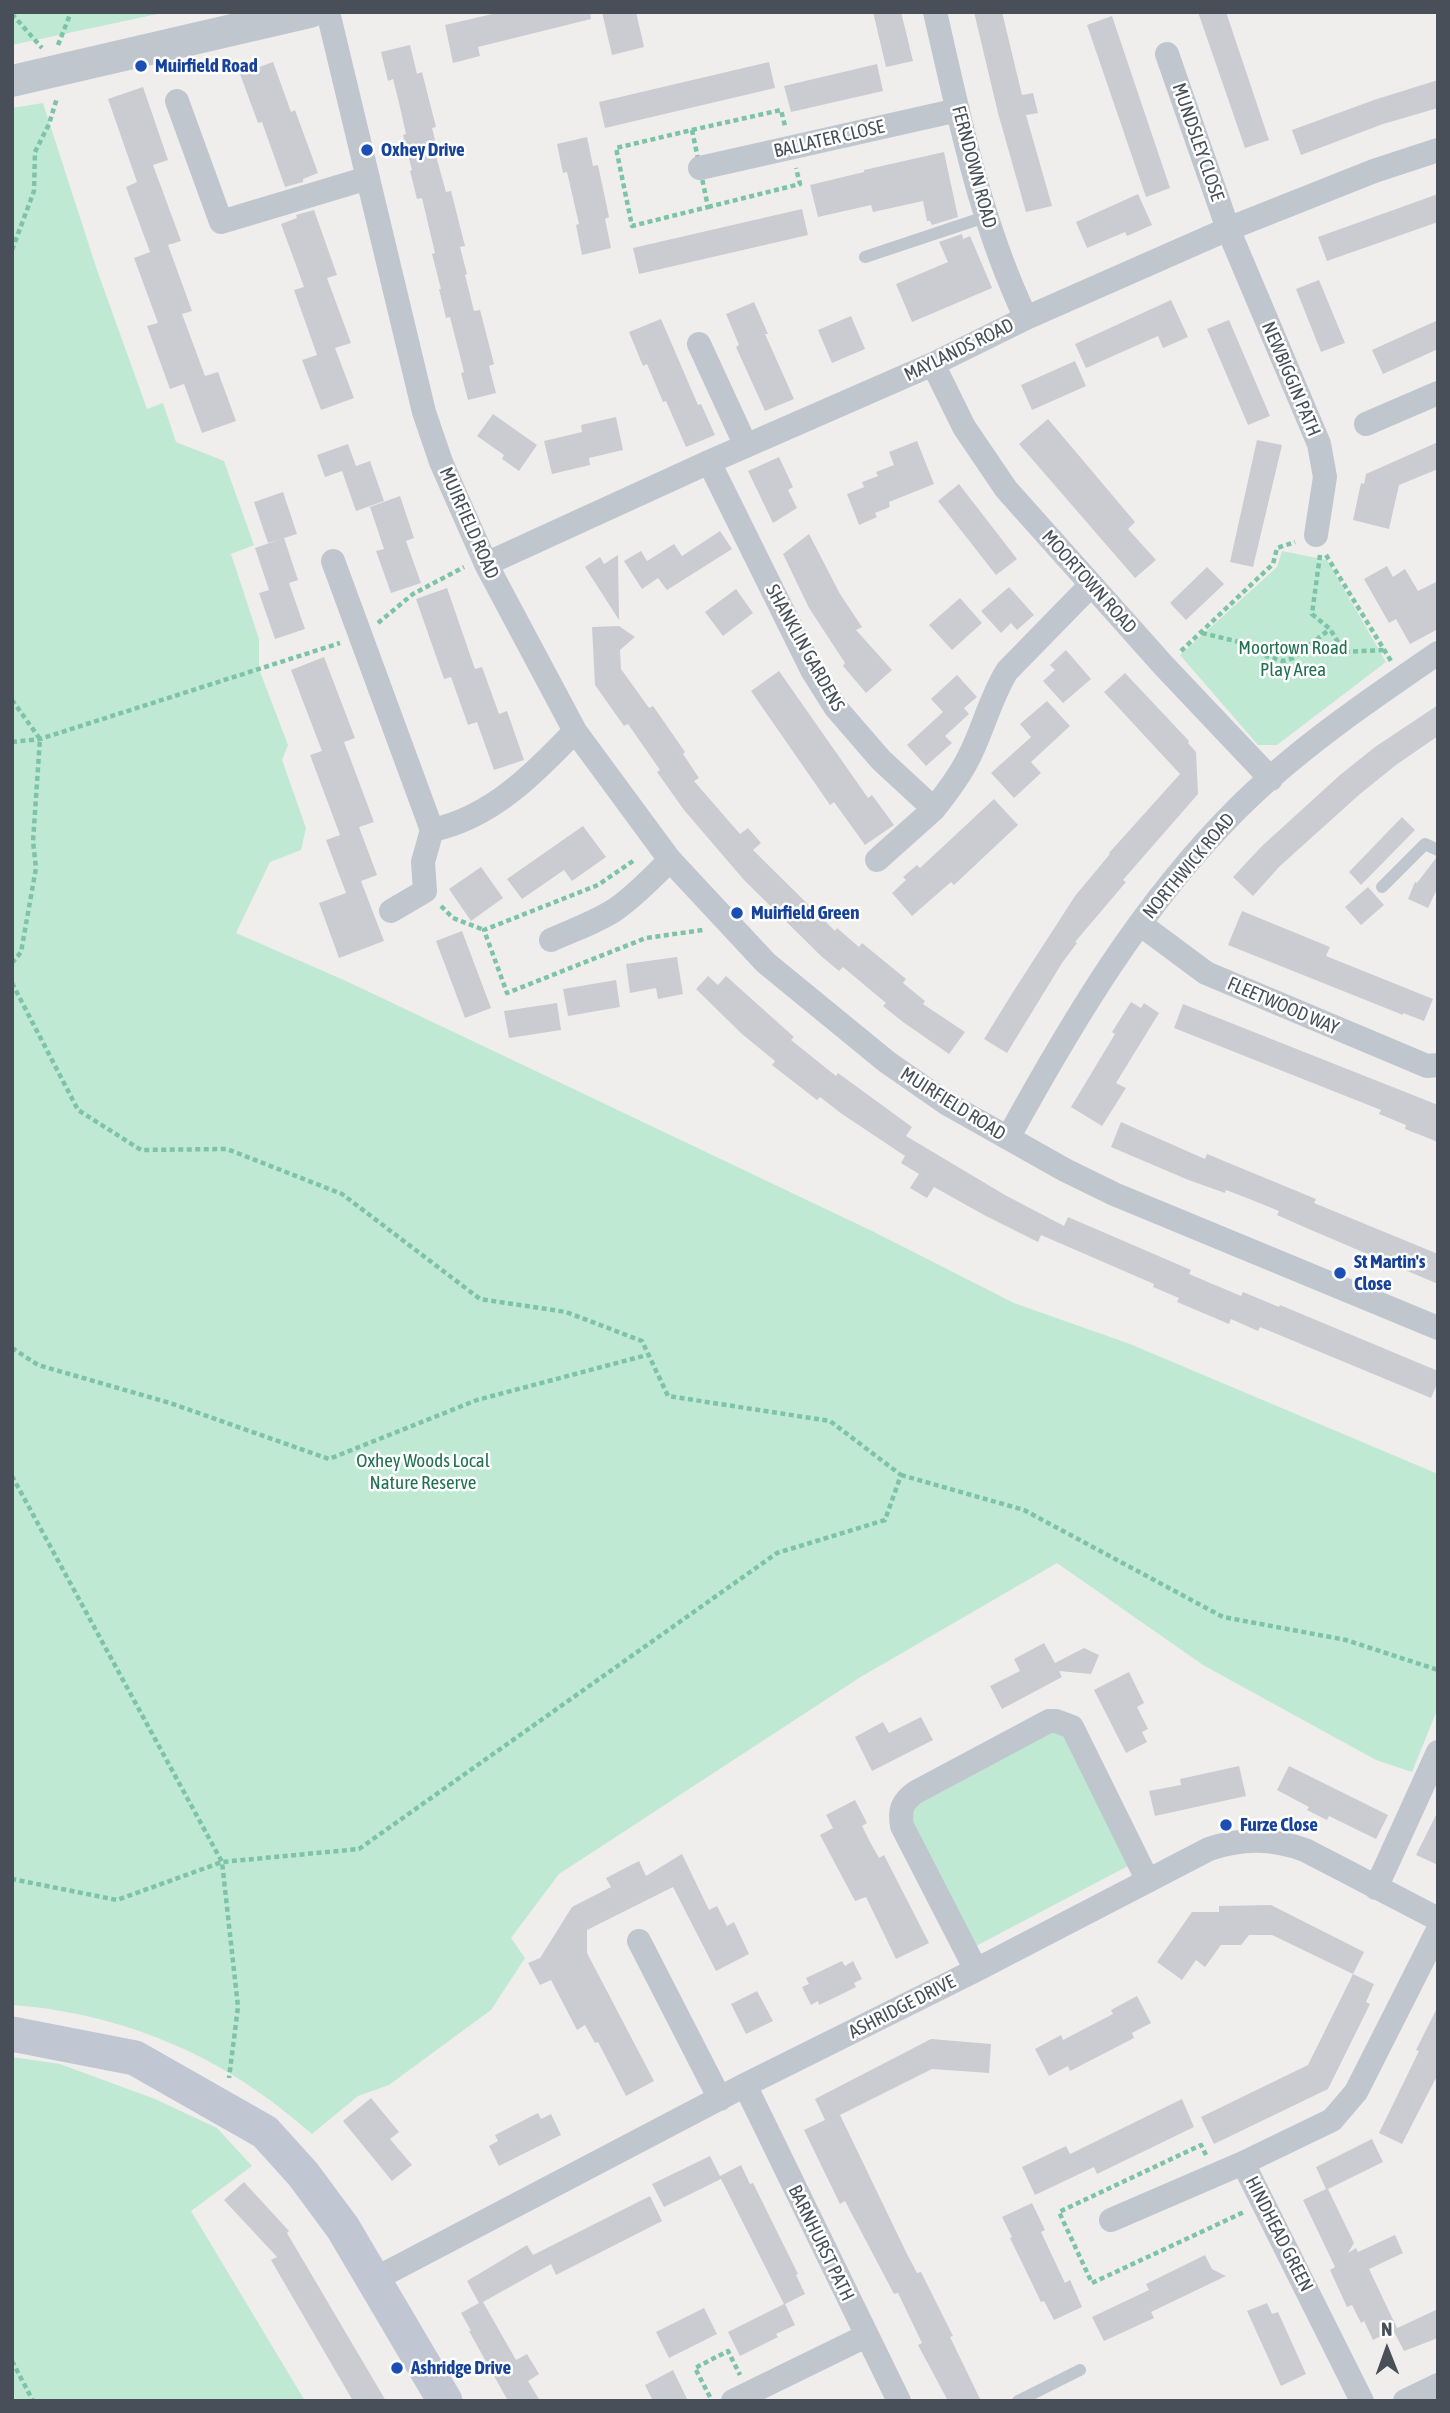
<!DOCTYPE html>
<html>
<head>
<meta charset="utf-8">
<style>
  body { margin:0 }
  #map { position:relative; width:1450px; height:2413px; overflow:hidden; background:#f0eded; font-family:"Asap Condensed",sans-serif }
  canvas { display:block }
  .frame { position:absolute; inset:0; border:14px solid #484f58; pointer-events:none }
  .north { position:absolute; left:1352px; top:2315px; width:70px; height:70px; -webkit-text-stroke:5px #fff; paint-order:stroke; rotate:359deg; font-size:19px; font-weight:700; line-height:28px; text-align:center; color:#484f58 }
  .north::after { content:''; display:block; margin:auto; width:24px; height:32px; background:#484f58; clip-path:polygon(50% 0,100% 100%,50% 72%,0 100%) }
</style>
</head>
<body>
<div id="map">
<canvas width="1450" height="2413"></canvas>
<div class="frame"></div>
<div class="north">N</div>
</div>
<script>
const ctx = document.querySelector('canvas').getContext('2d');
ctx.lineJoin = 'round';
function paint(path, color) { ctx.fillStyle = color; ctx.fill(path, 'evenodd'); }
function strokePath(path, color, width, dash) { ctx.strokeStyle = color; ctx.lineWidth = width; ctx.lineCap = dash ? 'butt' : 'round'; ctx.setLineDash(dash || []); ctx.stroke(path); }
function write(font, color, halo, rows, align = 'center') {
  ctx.font = font + ' "Asap Condensed",sans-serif'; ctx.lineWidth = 5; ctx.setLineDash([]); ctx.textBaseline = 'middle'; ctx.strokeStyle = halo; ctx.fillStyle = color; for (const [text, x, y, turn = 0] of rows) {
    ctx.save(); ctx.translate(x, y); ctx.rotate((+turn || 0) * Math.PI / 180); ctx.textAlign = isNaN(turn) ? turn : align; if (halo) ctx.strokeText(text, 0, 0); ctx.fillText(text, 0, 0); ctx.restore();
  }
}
paint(new Path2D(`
  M12,12h155l-155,33z
  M43,103l54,167 50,139 16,-6 13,39 48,19 30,84 -23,9 28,85v30l29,76 -6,15 24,68 -5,22 -31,12 -34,71 110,48 135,64 391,186 142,72 116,41 308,130v234l-26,64 -36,-12 -173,-95 -146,-102 -198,115 -300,196 -48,64 14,20 -34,52 -102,75 -31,11 -46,38c-18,-15 -36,-30 -55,-43 -71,-50 -158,-80 -245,-86v-1897z
  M1282,551l45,9 59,102 -109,83h-19l-78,-90 97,-88z
  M1049,1733h15l64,133 -152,80 -64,-121 -1,-8 6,-13z
  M12,2057l48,7 95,35 62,29 35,38 -61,45 114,190h-293z`), '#c0e9d4');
paint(new Path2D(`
  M501,12h89l1,7 -113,28 2,9 -27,7 -8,-38z
  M602,12h34l8,35 -32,8z
  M873,12h28l12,49 -27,6z
  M974,12h28l20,83 11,-2 5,20 -12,2 26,91 -26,6 -28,-99z
  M1198,12h28l43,128 -24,8z
  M1112,16l58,172 -24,9 -59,-172z
  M410,45l7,29 5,-2 14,55 -4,1 7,27 -3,1 10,36 5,-1 14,55 -5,1 7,27 -2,1 9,36 6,-1 14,54 -5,2 7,27 -28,7 -7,-27 3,-1 -14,-55 -4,1 -7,-29h2l-9,-35 3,-1 -13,-55 -5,1 -7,-28 2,-1 -9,-35 3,-1 -6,-27 -7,-28 -5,2 -7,-29z
  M273,62l18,50 4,-2 23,63 -15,6v3l-18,5 -23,-65 -4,1 -18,-49z
  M769,62l6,26 -170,40 -6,-26z
  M877,64l6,27 -92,21 -7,-26z
  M1438,80v28l-55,16 -82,31 -9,-25 82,-30z
  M143,87l25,73 -15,5 28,76 -13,4 24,66 -10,3 23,62 13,-4 18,49 -34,12 -18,-49 -14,5 -23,-63 11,-3 -24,-65 16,-6 -24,-65 11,-5 -29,-83z
  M587,137l6,29 5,-1 11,52 -4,2 6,29 -29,7 -6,-30 3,-1 -12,-52 -4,1 -6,-29z
  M944,152l14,65 -26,8 -2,-4h-3l-4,-20 -50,11 -2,-7 -53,12 -8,-32 54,-13v-2z
  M1138,194l14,31 -25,11 -2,-4 -38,16 -11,-26z
  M1438,194v28l-111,39 -9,-24z
  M802,209l6,26 -169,39 -6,-26z
  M314,210l23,65 -10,3 24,65 -16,5 19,50 -33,12 -19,-50 15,-5 -23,-65 10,-3 -23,-63 16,-6 -1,-3z
  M962,234l1,5 7,-3 22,52 -80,34 -16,-38 52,-22 -9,-20z
  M1319,280l26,63 -24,9 -25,-63z
  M1171,300l17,37 -25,11 -5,-12 -72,32 -11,-24z
  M754,302l14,32h-3l29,65 -29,12 -29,-64 3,-2 -13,-31z
  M851,316l14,33 -33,14 -14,-33z
  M661,319l37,86 3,-1 14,31 -29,12 -20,-46 -3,1 -16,-38 -4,2 -14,-34z
  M1229,320l41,96 -22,9 -41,-96z
  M1438,320v29l-55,25 -11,-24z
  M1075,361l11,25 -54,24 -11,-25z
  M493,414l44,31 -18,26 -17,-12 2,-4 -27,-19z
  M616,417l7,33 -34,8 1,7 -38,9 -8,-33 38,-9 -1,-7z
  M1048,419l87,103 -7,7 28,31 -21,18 -116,-134z
  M1257,440l25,5 -29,122 -23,-5z
  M917,441l17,43 -45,18 1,5 -15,6 2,4 -18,8 -12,-31 17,-7 -2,-5 16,-6 -2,-4 18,-7 -5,-13z
  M1438,442v27l-39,16 -10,44 -36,-9 8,-37 3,1 2,-10z
  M348,444l8,22 -31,11 -8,-22z
  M779,457l14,30 -5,3 9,18 -24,15 -25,-52z
  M370,461l14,40 -28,10 -14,-40z
  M959,484l58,75 -21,16 -58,-74z
  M283,492l14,42 -29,9 -14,-41z
  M400,496l14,42 -8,3 15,42 -30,10 -15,-42 8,-2 -14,-42z
  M720,531l12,18 -65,41 -9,-12 -16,11 -18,-28 17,-10 6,10 27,-17 8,12z
  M809,534l31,60 22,33 -6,3 36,40 -26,23 -23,-27 2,-3 -36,-55 -26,-54z
  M284,538l14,42 -9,3 16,46 -30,10 -16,-46 10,-3 -14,-42z
  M618,555l1,65 -34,-53 15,-10 4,7z
  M1387,566l6,11 12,-8 13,22 20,-10v48l-28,15 -14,-25 -7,4 -25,-44z
  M1207,567l17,17 -38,36 -16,-17z
  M1009,587l25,28 -17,15 -6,-7 -10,10 -20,-22z
  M447,588l28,81 7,-2 17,47 8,-3 17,49 -30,10 -17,-48 -9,3 -17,-48 -7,2 -28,-80z
  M736,589l17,24 -30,23 -18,-24z
  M960,598l22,25 -30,27 -23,-25z
  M619,626l16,11 -15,13 1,19 28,39 4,-2 32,46 -2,2 16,24 -5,3 46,53 8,-6 13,15 -8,7 82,81 2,-3 22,19 3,-4 44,36 -3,4 22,18 -2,3 42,28 -16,22 -46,-32 -20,-16 3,-3 -43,-36 -4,4 -18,-15 -77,-76 -60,-70 -27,-38 3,-2 -32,-46 -4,2 -29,-41 -3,-58z
  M1066,650l25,29 -28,24 -20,-22 12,-11 -5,-5z
  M324,657l31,81 -11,4 30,80 -15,5 18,48 -16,6 23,60 -45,17 -20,-55 27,-10 -20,-53 14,-5 -30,-80 12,-4 -31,-81z
  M779,671l89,127 4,-3 22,30 -29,20 -31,-43 -4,3 -79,-114z
  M1125,673l64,68 -1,2 8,9 2,42 -75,86 3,2 -51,60 2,1 -15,20 -55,90 -23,-14 29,-47 62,-96 35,-42 -1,-1 71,-79 -76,-82z
  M957,675l20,22 -13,11 5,6 -24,22 7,7 -26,23 -19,-21 36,-33 -12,-13z
  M1047,701l23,25 -39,36 10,11 -27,25 -23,-25 40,-36 -11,-13z
  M1438,705v31l-42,29 -36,29 -80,72 -27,30 -20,-19 29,-31 78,-71 35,-28z
  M994,799l24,26 -64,60 -3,-3 -39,34 -20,-23 14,-13 -3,-3 14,-12 3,3z
  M1402,817l13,13 -54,55 -12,-13z
  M583,826l23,31 -34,24 -8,-11 -42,29 -15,-20z
  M1436,858l2,1v28l-10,21 -20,-9 7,-17 2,1z
  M481,867l22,31 -32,23 -22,-32z
  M1368,887l16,18 -23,20 -16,-18z
  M1242,911l88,36 -4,9 107,43 -9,22 -21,-8v2l-175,-70z
  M462,931l29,77 -26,10 -29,-77z
  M677,957l6,37 -25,5 -2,-11 -26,5 -4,-29z
  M708,976l10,9 8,-9 68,61 -3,3 45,36 2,-3 74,54 -6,9 99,59 59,31 4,-9 123,53 -2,4 52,22 2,-4 36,15 1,-2 158,66v11l-7,16 -171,-71 -2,4 -27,-12 -2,5 -52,-22 2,-4 -26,-11 1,-3 -113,-49 -3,7 -54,-27 -50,-28 -7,11 -17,-10 9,-14 -18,-11 4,-7 -63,-42 -22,-17 -3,3 -45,-35 3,-4 -33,-27 -46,-45z
  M616,980l4,27 -52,9 -5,-27z
  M1131,1002l10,6 3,-5 15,10 -43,70 10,5 -24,38 -31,-19 44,-73 -3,-2z
  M557,1003l4,27 -52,8 -5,-27z
  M1183,1004l255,101v37l-33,-13 1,-4 -27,-11 2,-4 -207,-82z
  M1121,1122l84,37 2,-5 109,45 -2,4 124,51v30l-127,-54 -34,-15 2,-4 -27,-11 -26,-10 -1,3 -39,-14 -75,-32z
  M1044,1643l11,20 29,-15 15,7 -8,19 -32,-3 3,6 -60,32 -12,-23 30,-15 -6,-12z
  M1129,1672l15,31 -7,4 11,22 -6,3 5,10 -21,11 -32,-63z
  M921,1717l12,23 -61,31 -17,-34 28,-15 6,11z
  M1239,1766l7,30 -91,20 -6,-25 32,-6 -1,-6z
  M1289,1766l99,49 -12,24 -47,-23 -2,4 -20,-10 2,-3 -32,-17z
  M855,1800l12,23 -5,3 8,16 9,16 5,-3 45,88 -33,16 -30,-62 -11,4 -35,-66 13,-7 -7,-13z
  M1438,1811v54l-22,-10z
  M682,1854l27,56 8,-4 10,20 7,-4 15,32 -33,17 -43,-84 -86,43v23l67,128 -28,15 -28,-54 -3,1 -10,-18 -8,5 -26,-50 -11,5 -12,-22 12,-5 32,-51 39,-20 -5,-9 33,-17 7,15z
  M1271,1905l93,47 -11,22 -81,-39h-23l-8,10h-20l-16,22 -9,-7 -14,20 -25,-18 35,-50h27v-6z
  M842,1961l3,5 8,-5 9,18 -8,4 2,4 -18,9 -19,9 -1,-4 -7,4 -9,-18 7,-3 -3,-6z
  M1353,1974l21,10 -8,18 4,2 -42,85 -114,55 -13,-27 107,-52z
  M757,1991l16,30 -27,13 -15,-30z
  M1137,1996l14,27 -19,10 2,5 -64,33 -2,-5 -19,10 -14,-27 26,-14 2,5 50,-26 -2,-4z
  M1438,2006v68l-36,70 -23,-11 40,-82 -3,-1z
  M931,2039l60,5 -2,29 -57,-4 -92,46 67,139 10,19 4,-1 32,64 -3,1 31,64h-33l-30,-56 4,-2 -24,-50 -4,1 -49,-93 -5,3 -36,-74 21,-10 -10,-21z
  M371,2098l28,34 -9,7 22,26 -20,16 -49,-60z
  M1182,2099l12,28 -97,47 -3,-7 -59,28 -13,-28 44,-21 4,8z
  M538,2113l3,6 10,-5 10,21 -62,31 -10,-20 9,-5 -3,-6z
  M1372,2139l11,23 -55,27 26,54 -6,10 8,-5 2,4 37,-17 8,18 -34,16 28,59 -24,12 -9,-19 -3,2 -9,-18 -5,2 -17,-37 5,-3 -32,-67 23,-11 -10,-22z
  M710,2156l10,20 21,-11 9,19 3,-1 45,91 -2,1 9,19 -20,10 10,21 -19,9 2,3 -38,19 -12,-24 56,-28 -63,-125 -57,28 -12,-23z
  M244,2182l45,49 -2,2 99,168h-33l-82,-141 6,-3 -53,-57z
  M650,2196l12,25 -106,54 -5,-11 -68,38 33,58 11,-6 12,20 -11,7 12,20h-32l-39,-70h2l-10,-18 18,-10 -12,-22 60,-36 6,10z
  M1032,2203l13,27 -4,2 24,51 5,-3 12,27 -28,13 -10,-19 -3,1 -31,-64 2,-1 -10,-20z
  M1205,2255l7,14 14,7 -75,36 3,6 -50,23 -12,-24 57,-27 -3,-6z
  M1267,2303l5,11 6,-2 28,62 -25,12 -34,-75z
  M704,2308l13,26 -48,24 -13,-26z
  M1438,2309v29l-34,13 -11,-21z
  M673,2370l15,31h-35l-8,-16z`), '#cbccd1');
strokePath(new Path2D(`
  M12,14l30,34
  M58,45l13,-33
  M692,130l16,77 -76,19 -16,-78z
  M692,130l89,-20 4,16
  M708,207l92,-23 -4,-16
  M12,250l22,-59 1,-39 14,-28 8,-26
  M1320,555l-8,59 18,15 14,23 40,-2
  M1326,555l65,106
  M378,623l35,-29 51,-27
  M1202,633l54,13 10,10 17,5 10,-3 37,-29
  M1181,651l92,-87 4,-16 18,-6
  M12,700l28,39 -7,102 3,27 -15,84 -9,11
  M12,742l28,-3 300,-96
  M633,861l-35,24 -114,45 23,63 139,-55 57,-8
  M441,906l12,12 31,12
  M12,983l66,127 63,40 86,-1 115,45 138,105 86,13 76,29 26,55 162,25 71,54 -16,45 -108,33 -418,296 -137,13 -105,38 -105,-21
  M12,1348l26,17 132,38 159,56 148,-59 170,-45
  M901,1475l123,35 199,107 123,23 92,30
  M12,1476l210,386 16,145 -9,71
  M1206,2155l-5,-10 -142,67 33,71 152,-71
  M12,2361l21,40
  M710,2397l-15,-29 33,-17 12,24`), '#7cc3a7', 4.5, [5, 3.5]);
strokePath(new Path2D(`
  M865,257l120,-40
  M1382,887l43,-43 13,6
  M1018,2401l62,-31`), '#c0c6ce', 12);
strokePath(new Path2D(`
  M328,12l96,400 17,50 45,102 89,167 95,129 96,103 121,99 59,41 119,67 49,24 324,134
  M935,12c24,104 45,210 91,306
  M1167,54l61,175 91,215 6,33 -9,58
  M177,101l44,121 147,-44
  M700,168l258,-58
  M699,344l47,102
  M933,364l31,63 42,62 158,177 107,113
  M1366,424l72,-31
  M709,462l103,208 24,38 45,52 53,49c14,-18 27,-35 37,-56 13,-27 20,-56 36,-82l84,-86
  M333,561l99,269c59,-12 103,-57 143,-99
  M486,564l223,-102 224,-98 93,-46 202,-89 146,-58 64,-21
  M877,860l57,-51
  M391,911l34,-20 -2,-29 9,-32
  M1140,924l66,49 221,93 11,-1
  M551,940c22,-10 46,-18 65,-31 20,-14 37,-32 54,-49
  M1008,1138c65,-118 133,-233 229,-329 60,-60 131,-108 201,-156
  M1376,1888l62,-136
  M639,1941l81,158
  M976,1970l-74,-144c-3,-17 1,-25 14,-34l133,-71h7l16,6 76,154
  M745,2085l154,316
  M1111,2220l132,-57
  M375,2279l370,-194 231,-115 233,-121c34,-11 62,-11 96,1l133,69
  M733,2401l133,-65
  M1362,2401l-119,-238 89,-43 24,-28 82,-162
  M1405,2401l33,-16`), '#c0c6ce', 24);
strokePath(new Path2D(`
  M12,81l298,-69`), '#c0c6ce', 32);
strokePath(new Path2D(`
  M12,2034l123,24 130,74 38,42 40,54 102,173`), '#c0c7d2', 35);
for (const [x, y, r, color] of [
  [141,66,7,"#1a4fb4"],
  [367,150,7,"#1a4fb4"],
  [737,913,7,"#1a4fb4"],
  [1340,1273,7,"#1a4fb4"],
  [1226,1825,7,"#1a4fb4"],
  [397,2368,7,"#1a4fb4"]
]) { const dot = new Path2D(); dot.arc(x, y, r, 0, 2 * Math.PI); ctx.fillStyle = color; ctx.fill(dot); strokePath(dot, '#fff', 2.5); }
write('bold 19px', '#164399', '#fff', [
  ["Muirfield Road",155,66],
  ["Oxhey Drive",381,150],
  ["Muirfield Green",751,913],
  ["St Martin's",1354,1262],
  ["Close",1354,1284],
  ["Furze Close",1240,1825],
  ["Ashridge Drive",411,2368]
], 'left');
write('19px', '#484f58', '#fff', [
  ["BALLATER CLOSE",829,139,-13],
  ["MUNDSLEY CLOSE",1198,142,71],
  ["FERNDOWN ROAD",974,167,75],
  ["MAYLANDS ROAD",959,350,-26],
  ["NEWBIGGIN PATH",1291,379,67],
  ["MUIRFIELD ROAD",469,523,66],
  ["MOORTOWN ROAD",1089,582,48],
  ["SHANKLIN GARDENS",805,648,61],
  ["NORTHWICK ROAD",1189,866,-50],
  ["FLEETWOOD WAY",1283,1006,23],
  ["MUIRFIELD ROAD",953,1104,32],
  ["ASHRIDGE DRIVE",902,2007,-27],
  ["HINDHEAD GREEN",1279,2234,63],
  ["BARNHURST PATH",821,2243,64]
]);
write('19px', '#207151', '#fff', [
  ["Moortown Road",1293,648],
  ["Play Area",1293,670],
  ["Oxhey Woods Local",423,1461],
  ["Nature Reserve",423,1483]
]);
</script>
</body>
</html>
